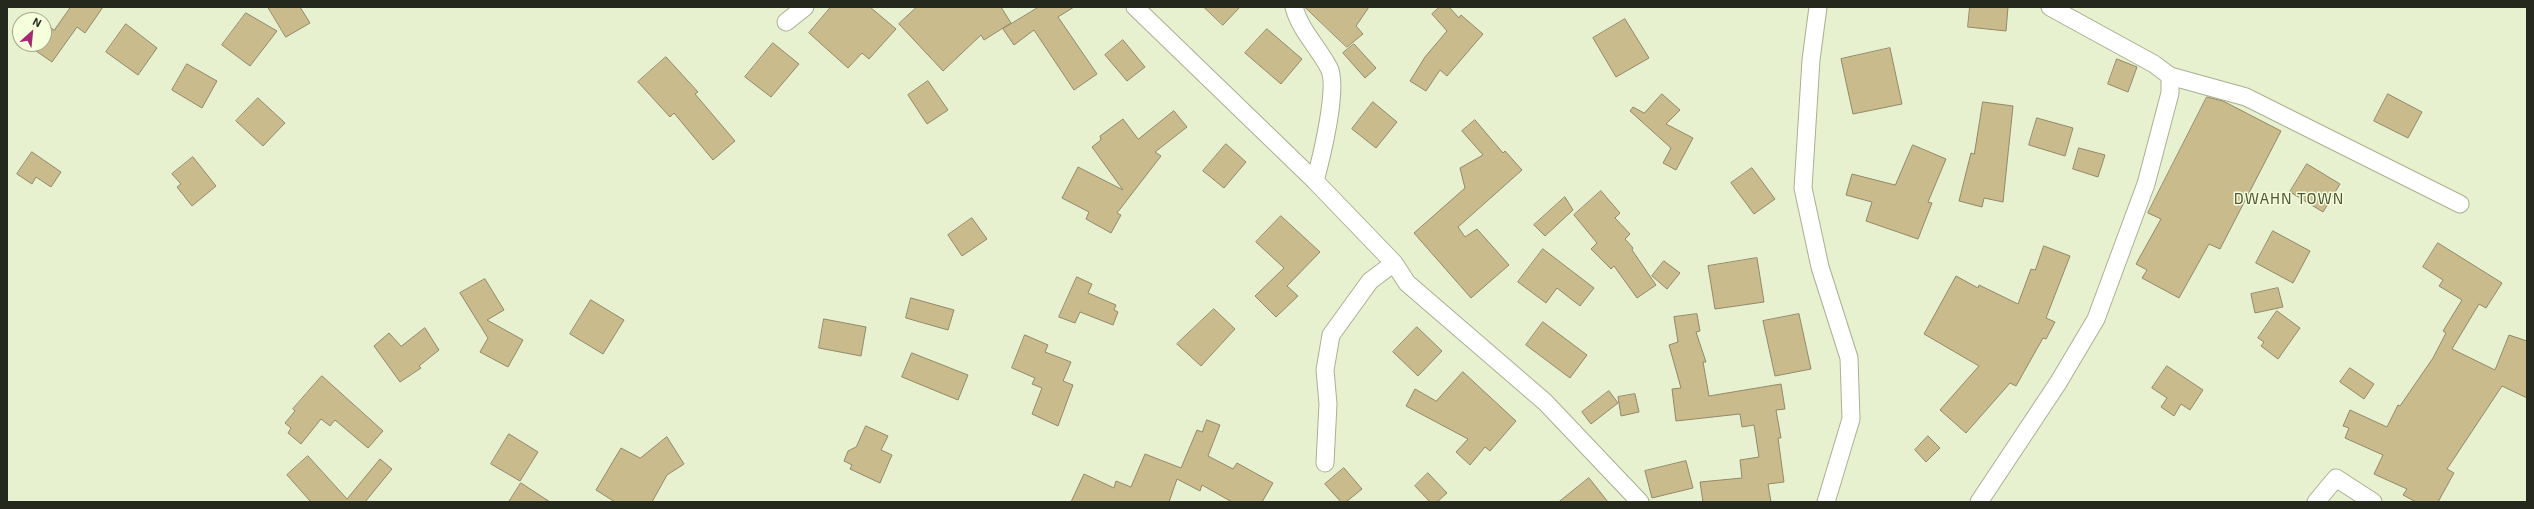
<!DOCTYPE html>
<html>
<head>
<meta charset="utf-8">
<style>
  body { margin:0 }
  #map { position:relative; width:2534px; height:509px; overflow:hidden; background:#e8f1cf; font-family:"Exo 2",sans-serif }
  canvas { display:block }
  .frame { position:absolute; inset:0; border:8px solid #25281c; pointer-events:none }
  .north { position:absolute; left:12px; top:12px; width:40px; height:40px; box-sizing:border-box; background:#f6ffdc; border:1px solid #a2a98f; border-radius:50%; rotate:27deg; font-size:11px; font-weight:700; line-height:16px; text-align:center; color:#25281c }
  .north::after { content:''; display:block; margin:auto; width:14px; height:18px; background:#aa2773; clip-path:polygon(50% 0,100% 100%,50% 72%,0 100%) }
</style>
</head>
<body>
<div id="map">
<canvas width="2534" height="509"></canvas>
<div class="frame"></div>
<div class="north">N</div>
</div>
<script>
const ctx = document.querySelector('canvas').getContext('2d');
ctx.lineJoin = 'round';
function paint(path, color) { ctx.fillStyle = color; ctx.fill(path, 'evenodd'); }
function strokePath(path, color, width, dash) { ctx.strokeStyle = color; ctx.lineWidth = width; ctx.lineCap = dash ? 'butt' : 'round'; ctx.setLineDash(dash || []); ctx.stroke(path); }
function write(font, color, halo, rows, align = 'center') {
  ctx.font = font + ' "Exo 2",sans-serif'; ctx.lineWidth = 3; ctx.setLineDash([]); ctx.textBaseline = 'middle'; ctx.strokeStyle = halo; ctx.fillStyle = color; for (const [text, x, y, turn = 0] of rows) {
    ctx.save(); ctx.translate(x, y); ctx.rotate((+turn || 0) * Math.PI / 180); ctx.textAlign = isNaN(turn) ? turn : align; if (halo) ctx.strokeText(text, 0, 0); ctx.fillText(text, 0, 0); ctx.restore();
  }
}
const building = new Path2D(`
  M71,7h32l-18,26 -8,-6 -25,35 -26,-18h18v-21l10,7z
  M268,7h32l10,16 -24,14z
  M831,7h39l26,22 -27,30 -7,-6 -14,15 -39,-35z
  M917,7h84l10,16 -27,17 -3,-5 -38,36 -44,-47z
  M1039,7h35l-16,10 39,57 -23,16 -40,-60 -20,15 -11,-16z
  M1204,7h36l-17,18z
  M1305,7h64l-13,19 7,8 -16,13z
  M1440,7h9l10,11 2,-3 22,19 -36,42 -7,-6 -14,21 -16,-10 15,-24 22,-26 -15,-17z
  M1970,7h38l-2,24 -38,-4z
  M246,13l31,18 -27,35 -28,-21z
  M1625,19l24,39 -33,19 -23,-39z
  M126,24l31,24 -19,27 -32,-23z
  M1267,29l35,30 -21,25 -36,-31z
  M1123,40l22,27 -18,14 -22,-26z
  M773,43l26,21 -28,33 -26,-20z
  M1354,44l22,24 -11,10 -22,-25z
  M1890,48l12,56 -49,10 -12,-55z
  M666,57l32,35 -3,2 40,47 -22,19 -39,-47 -4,4 -32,-35z
  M2117,59l20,8 -9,25 -20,-8z
  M187,64l30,17 -15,27 -30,-18z
  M928,81l20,29 -21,14 -19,-29z
  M1662,94l18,16 -14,14 27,14 -17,32 -13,-7 8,-15 -41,-37 3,-4 11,6z
  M2388,94l34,18 -14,26 -34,-17z
  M2207,97l16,4 58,30 -61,118 -11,-5 -30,54 -37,-20 5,-8 -11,-6 25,-45 -13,-6z
  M258,98l27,25 -22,23 -27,-25z
  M1373,102l24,20 -21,26 -24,-19z
  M1983,102l30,4 -10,96 -19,-4 -2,9 -23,-6 12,-48 3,1z
  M1174,111l13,16 -32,25 6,4 -44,57 4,2 -10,18 -25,-14 3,-7 -27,-14 16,-31 45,23 -31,-43 9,-7 -1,-4 23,-17 15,20z
  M2037,118l36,10 -8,28 -36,-11z
  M1475,120l28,33 2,-2 17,19 -64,57 7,10 12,-8 32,36 -38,33 -57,-65 51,-45 -5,-20 23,-13 -21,-24z
  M1226,144l20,18 -22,26 -21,-17z
  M1913,145l33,14 -18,43 4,1 -14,36 -52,-18 6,-19 -26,-7 6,-21 43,11z
  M2079,148l26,7 -7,22 -25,-8z
  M32,152l29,20 -10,15 -15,-10 -4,7 -15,-10z
  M193,157l23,29 -24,20 -15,-19 4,-3 -9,-10z
  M2307,164l33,20 -17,28 -33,-20z
  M1752,168l23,31 -21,15 -23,-31z
  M1601,191l19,22 -5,5 15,16 -5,5 8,9 -1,2 24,35 -19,13 -23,-32 -3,3 -20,-20 6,-6 -23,-28z
  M1565,197l8,13 -28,26 -11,-11z
  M1281,216l39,36 -33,34 11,10 -22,21 -21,-21 29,-28 -28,-26z
  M972,218l15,21 -25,17 -14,-21z
  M2273,231l37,20 -17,32 -37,-20z
  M2438,243l64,40 -16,25 -7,-4 -27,45 43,21 14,-35 18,6v57l-25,-12 -55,83 7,4 -16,29h-22l-13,-7 4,-6 -33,-15 9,-19 -38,-17 4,-10 -6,-2 7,-16 37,17 11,-22 2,1 33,-48 13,-25 -3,-2 19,-31 -23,-14 4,-6 -20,-13z
  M2044,246l26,10 -24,62 9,4 -9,17 -3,-1 -27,48 -6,-3 -44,50 -26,-23 39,-44 -55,-32 32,-58 22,12 1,-3 39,19 13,-35 4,1z
  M1543,249l51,39 -14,18 -23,-18 -11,15 -28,-21z
  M1757,258l7,44 -49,7 -7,-43z
  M1664,261l16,12 -13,16 -15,-13z
  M1077,277l15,7 -4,9 28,12 -2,5 4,2 -5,13 -33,-13 -5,11 -16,-6z
  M485,279l19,31 -17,10 36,20 -15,27 -28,-15 8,-14 -28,-45z
  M2278,288l5,19 -28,6 -4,-19z
  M911,298l43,12 -6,20 -42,-12z
  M591,300l33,20 -21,34 -33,-20z
  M1214,309l21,20 -34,37 -24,-22z
  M2277,311l23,17 -22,31 -17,-13 3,-4 -6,-4z
  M1697,314l3,17 -4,1 10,30h-3l6,34 72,-12 4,25 -9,1 5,28h-3l6,44 -16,2 3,18h-68l-3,-20 42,-4 -2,-18 19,-3 -5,-32 -12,2 -2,-13 -64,7 -4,-32 9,-1 -12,-43 9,-3 -4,-25z
  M1799,314l12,55 -36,7 -12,-55z
  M824,319l42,8 -5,29 -42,-8z
  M1543,322l44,33 -17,23 -44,-33z
  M1417,327l25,24 -24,25 -25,-24z
  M425,328l14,22 -20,16 2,2 -21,14 -26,-36 15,-13 12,13z
  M1025,335l23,10 -3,7 26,10 -8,19 10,4 -15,41 -26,-12 10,-26 -10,-4 3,-6 -23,-10z
  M912,353l56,22 -10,25 -56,-23z
  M2167,366l36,24 -13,20 -9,-6 -7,12 -13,-9 6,-9 -15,-10z
  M2350,368l24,16 -10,15 -24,-17z
  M1463,372l53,49 -26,30 -5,-4 -15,18 -14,-13 12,-13 -62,-33 9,-17 21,12z
  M322,376l61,55 -15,17 -33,-28 -5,6 -9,-7 -20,25 -13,-11 3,-5 -6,-5 10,-12 -2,-2z
  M1609,391l9,12 -27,21 -9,-12z
  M1635,394l4,18 -18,4 -3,-19z
  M1207,420l13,5 -12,31 25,13 4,-6 36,20 -11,19h-30l-30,-17 -2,6 -23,-12 -8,23h-98l13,-28 30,14 2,-7 15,6 14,-33 36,14 16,-38 5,2z
  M866,426l22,10 -7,14 11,5 -12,28 -30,-14 2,-4 -8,-4 4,-10 8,-4z
  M509,434l29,18 -18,29 -29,-17z
  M1928,436l12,12 -14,14 -11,-12z
  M667,437l17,27 -17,11 -15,27h-37l-19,-12 25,-42 19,10z
  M308,456l39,43 33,-40 12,10 -27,33h-54l-24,-27z
  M1686,461l7,27 -41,10 -7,-27z
  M1344,468l18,21 -16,13h-5l-16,-18z
  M1428,473l19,20 -10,9h-7l-15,-16z
  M1589,478l19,24h-49z
  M521,483l29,19h-41z`);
paint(building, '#c9bb8b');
strokePath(building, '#928869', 1);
const minor = new Path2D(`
  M1135,7l180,174 79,82 13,20 138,119 95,100
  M1294,7c6,23 24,40 35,61 10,19 -8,91 -14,113
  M1818,7l-7,53 -8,128 17,79 29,91 2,61 -25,83
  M786,22l19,-15
  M2170,76l76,21 214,107
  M1325,463l3,-59 -3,-34 6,-35 39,-54 24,-18
  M1979,502l79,-119 38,-64 50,-135 24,-91v-17l-16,-12 -104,-57
  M2316,502l20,-24 37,24`);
strokePath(minor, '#a8b090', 19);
strokePath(minor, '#fff', 17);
ctx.letterSpacing = '1px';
write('15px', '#51573a', '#f6ffdc', [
  ["DWAHN TOWN",2289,199]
]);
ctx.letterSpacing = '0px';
</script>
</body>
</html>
